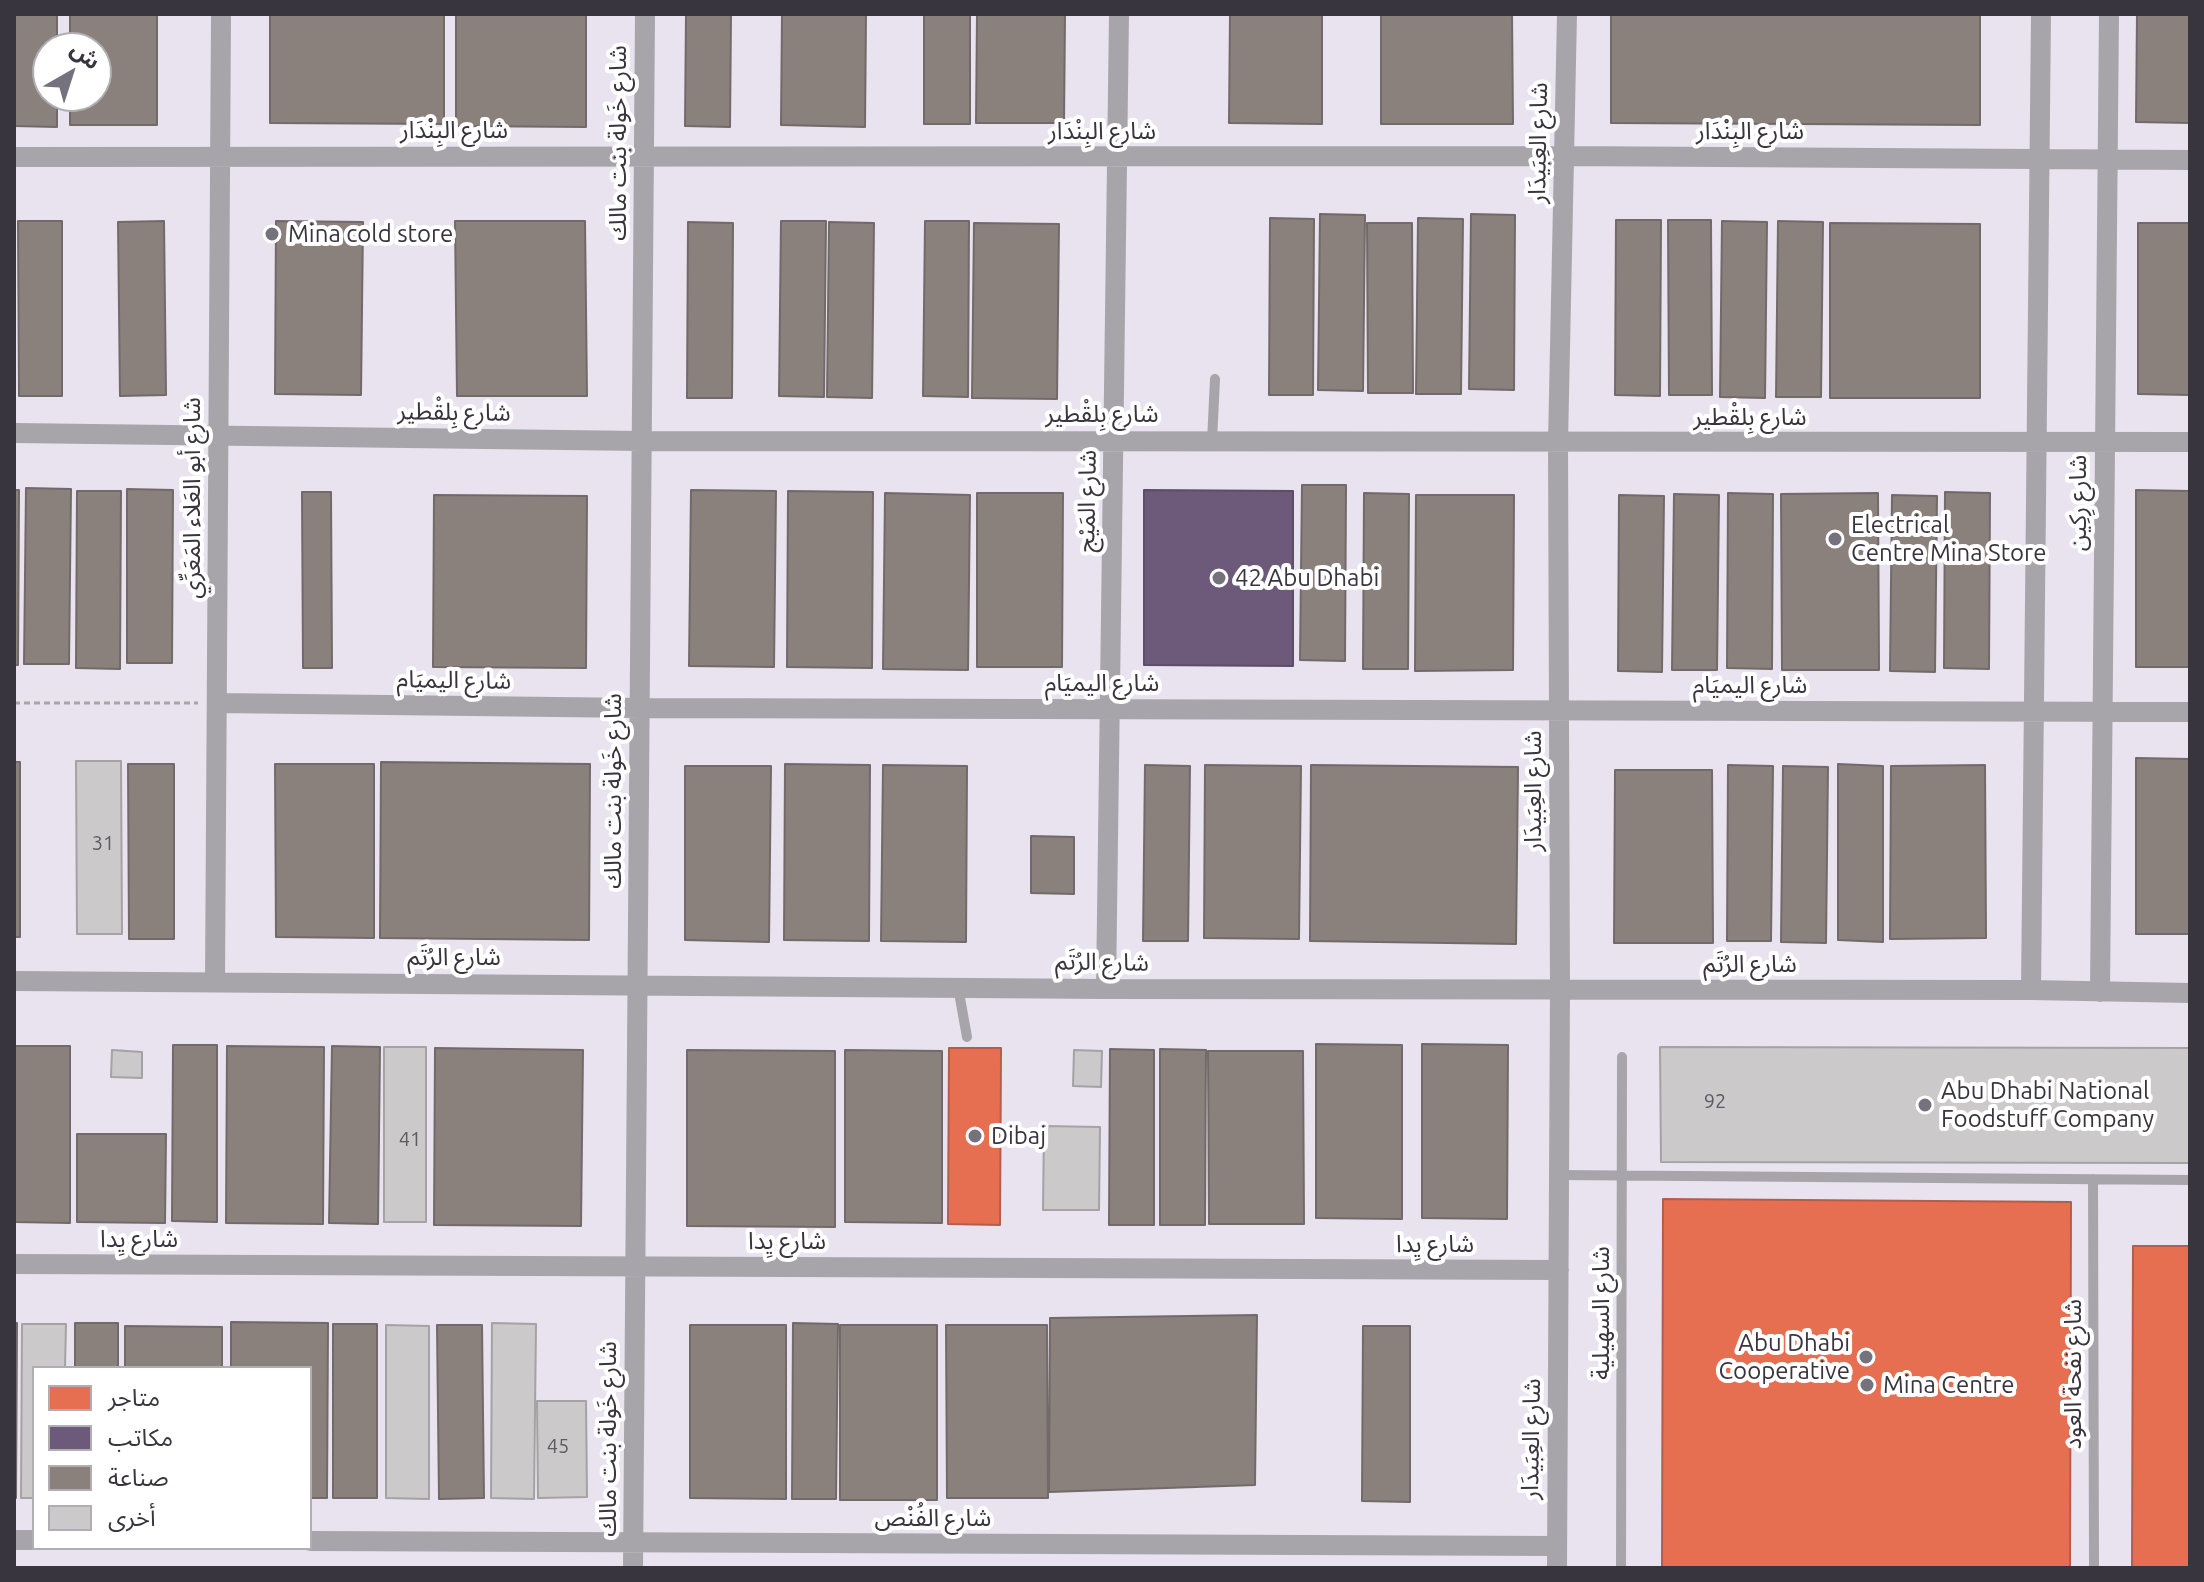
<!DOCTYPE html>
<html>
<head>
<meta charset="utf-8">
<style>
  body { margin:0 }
  #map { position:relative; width:2204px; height:1582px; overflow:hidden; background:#e8e3ef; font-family:Ubuntu,"Noto Sans Arabic",sans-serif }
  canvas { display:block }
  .frame { position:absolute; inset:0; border:16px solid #39353f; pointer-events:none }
  .legend { position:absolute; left:32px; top:1366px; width:280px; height:184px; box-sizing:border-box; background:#fff; border:2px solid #b0aeb2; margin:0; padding:10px 14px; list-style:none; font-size:24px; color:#39353f }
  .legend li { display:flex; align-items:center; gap:16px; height:40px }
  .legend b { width:40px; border:2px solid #b0aeb2 }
  .north { position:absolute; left:32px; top:32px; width:80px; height:80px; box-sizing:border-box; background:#fff; border:2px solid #b0aeb2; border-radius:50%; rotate:39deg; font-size:22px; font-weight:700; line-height:32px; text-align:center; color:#39353f }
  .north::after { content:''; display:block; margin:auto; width:28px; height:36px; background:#76727d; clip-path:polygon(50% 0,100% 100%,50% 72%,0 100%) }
</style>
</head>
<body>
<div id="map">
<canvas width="2204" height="1582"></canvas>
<div class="frame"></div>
<ul class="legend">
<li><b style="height:22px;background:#e76f51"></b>متاجر</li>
<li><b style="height:22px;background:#6d597a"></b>مكاتب</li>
<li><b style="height:22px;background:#8a817c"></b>صناعة</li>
<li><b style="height:22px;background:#cbc9ca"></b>أخرى</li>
</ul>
<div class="north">ش</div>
</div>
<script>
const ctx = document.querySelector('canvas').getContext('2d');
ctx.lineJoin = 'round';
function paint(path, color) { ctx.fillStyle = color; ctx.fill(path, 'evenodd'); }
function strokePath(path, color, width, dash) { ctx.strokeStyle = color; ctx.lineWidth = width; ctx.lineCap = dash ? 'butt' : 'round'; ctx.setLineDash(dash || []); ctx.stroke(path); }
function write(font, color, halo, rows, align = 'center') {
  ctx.font = font + ' Ubuntu,"Noto Sans Arabic",sans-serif'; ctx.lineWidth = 8; ctx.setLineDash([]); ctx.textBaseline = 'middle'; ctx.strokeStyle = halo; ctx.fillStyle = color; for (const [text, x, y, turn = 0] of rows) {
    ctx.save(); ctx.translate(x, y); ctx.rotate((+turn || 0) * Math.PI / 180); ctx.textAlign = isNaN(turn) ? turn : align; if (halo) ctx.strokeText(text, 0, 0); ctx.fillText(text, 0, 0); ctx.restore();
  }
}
const shops = new Path2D(`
  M949,1048h52l-1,177 -52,-1z
  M1663,1199l408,3 -1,366h-408z
  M2133,1246h57v322h-58z`);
paint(shops, '#e76f51');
strokePath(shops, '#b35e4c', 2);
const offices = new Path2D(`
  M1144,490l149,1v175l-149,-1z`);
paint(offices, '#6d597a');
strokePath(offices, '#5d4e68', 2);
const industry = new Path2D(`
  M14,14h43v34h-9v48h9v31l-43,-1z
  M70,14h87v111h-87v-29h26v-48h-26z
  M270,14h174v110l-174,-1z
  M456,14h130v113l-130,-1z
  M686,14h45l-1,113 -45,-1z
  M782,14h84l-1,113 -84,-2z
  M924,14h46v110h-46z
  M977,14h88l-1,109h-88z
  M1230,14h92v110l-93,-1z
  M1381,14h131l1,110h-132z
  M1611,14h369v111l-369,-2z
  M2137,14h53v109l-54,-1z
  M1320,214l45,1 -2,176 -45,-1z
  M1471,214l44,1 -1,175 -45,-1z
  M1270,218l44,1 -1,176h-44z
  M1418,218l45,1 -2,175h-45z
  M1616,220h45l-1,176 -45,-1z
  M1668,220h43l1,175h-43z
  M18,221h44v175h-43z
  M164,221l2,174 -46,1 -2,-174z
  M276,221l87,1 -2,173 -86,-1z
  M455,221h130l2,175h-130z
  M781,221h45l-2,176 -45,-1z
  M925,221h44l-1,176 -45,-1z
  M1722,221l45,1 -2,176 -45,-1z
  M1778,221l45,1 -2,175h-45z
  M688,222l45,1 -1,175h-45z
  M829,222l45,1 -2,175 -45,-1z
  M974,223l85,1 -2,175 -85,-1z
  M1367,223h45l1,170h-45z
  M1830,223l150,1v174h-150z
  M2138,223h52v172l-52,-1z
  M1302,485h44l-1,176 -45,-1z
  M26,488l45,1 -2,175h-45z
  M127,489l46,1 -1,173h-45z
  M14,490h5l-1,175h-4z
  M691,490l85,1 -2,176 -85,-1z
  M2136,490l54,1v176h-54z
  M77,491h44l-1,178 -44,-1z
  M788,491l85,1 -1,176 -85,-1z
  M302,492h29l1,176h-29z
  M1945,492l45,1 -1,176 -45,-1z
  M885,493l85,2 -2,175 -85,-1z
  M977,493h86l-1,174h-85z
  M1364,493l45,1 -1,175h-45z
  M1728,493l45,1 -1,175 -45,-1z
  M1878,493l1,177h-97l-1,-176z
  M1674,494l45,1 -2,175h-45z
  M434,495l153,1 -1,172 -153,-1z
  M1416,495h98l-1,175 -98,1z
  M1619,495l45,1 -2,176 -44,-1z
  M1892,495l45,1 -2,176 -45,-1z
  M2136,758l54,1v175h-54z
  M14,762h6v175h-6z
  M381,762l209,2 -1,176 -209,-2z
  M128,764h46v175h-45z
  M275,764h99v174l-98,-1z
  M785,764l85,1 -1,176 -85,-1z
  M1838,764l45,2v176l-45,-2z
  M883,765l84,1 -1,176 -85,-1z
  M1145,765l45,1 -2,175h-45z
  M1205,765l96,1 -2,173 -95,-1z
  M1311,765l207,2 -2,177 -206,-3z
  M1728,765l45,1 -2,175h-44z
  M1985,765l1,173 -96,1 1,-173z
  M685,766h86l-2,176 -84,-2z
  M1783,766l45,1 -2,176 -45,-1z
  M1615,770h97l1,173h-99z
  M1031,836l43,1v57l-43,-1z
  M1316,1044l86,1v174l-86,-1z
  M1422,1044l86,1 -1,174 -85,-1z
  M173,1045h44v177l-45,-1z
  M14,1046h56v177l-56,-1z
  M227,1046l97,1 -1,177 -97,-1z
  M332,1046l48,1 -2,177 -49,-1z
  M435,1048l148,2 -2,176 -147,-1z
  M1110,1049l44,1v175h-45z
  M1160,1049l46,1 -1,175h-45z
  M687,1050l148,1v176l-148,-1z
  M845,1050l97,1v172l-97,-1z
  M1208,1051h95l1,173h-95z
  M77,1134h89l-1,89 -88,-1z
  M1257,1315l-2,170 -206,7 1,-174z
  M231,1322l97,1 -1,175h-17v-130h-79z
  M14,1323h3l-1,175h-2z
  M75,1323h43v45h-43z
  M793,1323l45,1 -2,175h-44z
  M333,1324h44v174h-44z
  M437,1325h45l2,173 -45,1z
  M690,1325h96v174l-96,-1z
  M840,1325h97v175h-97z
  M946,1325h101l1,173h-101z
  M125,1326l97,1v41h-97z
  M1363,1326h47v176l-48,-1z`);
paint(industry, '#8a817c');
strokePath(industry, '#726a6a', 2);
const building = new Path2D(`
  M76,761h45l1,173h-45z
  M384,1047h42v175h-42z
  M1660,1047l530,1v115l-529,-1z
  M112,1050l30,2v26l-31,-1z
  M1074,1050l28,1 -1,36 -28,-1z
  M1044,1126l56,1 -1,83h-56z
  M492,1323l44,1 -2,175 -43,-1z
  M22,1324h44l-1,44h-31v130h-13z
  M386,1325l43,1v173l-43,-1z
  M537,1401h49l1,96 -49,1z`);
paint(building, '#cbc9ca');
strokePath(building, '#a4a2a3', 2);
strokePath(new Path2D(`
  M14,703h184`), '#a7a4aa', 3, [6, 4]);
strokePath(new Path2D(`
  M1212,441l3,-62
  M958,987l9,50
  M1559,1175l631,5
  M2093,1179l1,389
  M1621,1568l1,-511`), '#a7a5aa', 10);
strokePath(new Path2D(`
  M14,157l1550,-1 626,4
  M14,433l628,8 1548,1
  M217,703l423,5 1550,4
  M14,981l1092,8 925,1 159,3
  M215,982l6,-968
  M1106,989l13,-975
  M2031,990l10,-976
  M2100,992l9,-978
  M14,1264l1545,6
  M14,1540h20
  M310,1541l1246,5
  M633,1568l12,-1554
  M1557,1568l3,-578 -2,-547 9,-429`), '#a7a5aa', 20);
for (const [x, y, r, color] of [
  [272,234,8,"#76727d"],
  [1835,539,8,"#76727d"],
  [1219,578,8,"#76727d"],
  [1925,1105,8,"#76727d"],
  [975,1136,8,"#76727d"],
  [1866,1357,8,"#76727d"],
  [1867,1385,8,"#76727d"]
]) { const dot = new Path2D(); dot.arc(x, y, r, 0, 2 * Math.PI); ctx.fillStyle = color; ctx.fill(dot); strokePath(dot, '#fff', 3); }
write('20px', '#5e5a62', null, [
  ["31",103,843],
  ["92",1715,1101],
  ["41",410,1139],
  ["45",558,1446]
]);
write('24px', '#39353f', '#fff', [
  ["شارع البِنْدَار",454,130],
  ["شارع البِنْدَار",1102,131],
  ["شارع البِنْدَار",1750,131],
  ["شارع خَولة بنت مالك",618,143,-90],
  ["شارع العِبَيدَار",1538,143,-89],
  ["شارع بِلقْطير",454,412,1],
  ["شارع بِلقْطير",1102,414],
  ["شارع بِلقْطير",1750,417],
  ["شارع أبو العَلاء المَعَرِّي",192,498,-90],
  ["شارع المَيْج",1087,501,-89],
  ["شارع رِكِين",2078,503,-90],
  ["شارع اليميَام",454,680,1],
  ["شارع اليميَام",1102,683],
  ["شارع اليميَام",1750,685],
  ["شارع خَولة بنت مالك",613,791,-90],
  ["شارع العِبَيدَار",1533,791,-90],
  ["شارع الرُتَم",454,957],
  ["شارع الرُتَم",1102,962,1],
  ["شارع الرُتَم",1750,964],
  ["شارع يِدا",139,1239],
  ["شارع يِدا",787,1241],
  ["شارع يِدا",1435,1244],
  ["شارع السهيلية",1601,1313,-90],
  ["شارع نفحة العود",2073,1374,-90],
  ["شارع خَولة بنت مالك",608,1439,-90],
  ["شارع العِبَيدَار",1531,1439,-89],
  ["شارع الفُنْص",933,1518]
]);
write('24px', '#39353f', '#fff', [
  ["Mina cold store",288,234],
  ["Electrical",1851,525],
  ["Centre Mina Store",1851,553],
  ["42 Abu Dhabi",1235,578],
  ["Abu Dhabi National",1941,1091],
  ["Foodstuff Company",1941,1119],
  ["Dibaj",991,1136],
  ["Abu Dhabi",1850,1343,"right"],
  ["Cooperative",1850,1371,"right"],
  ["Mina Centre",1883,1385]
], 'left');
</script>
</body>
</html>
